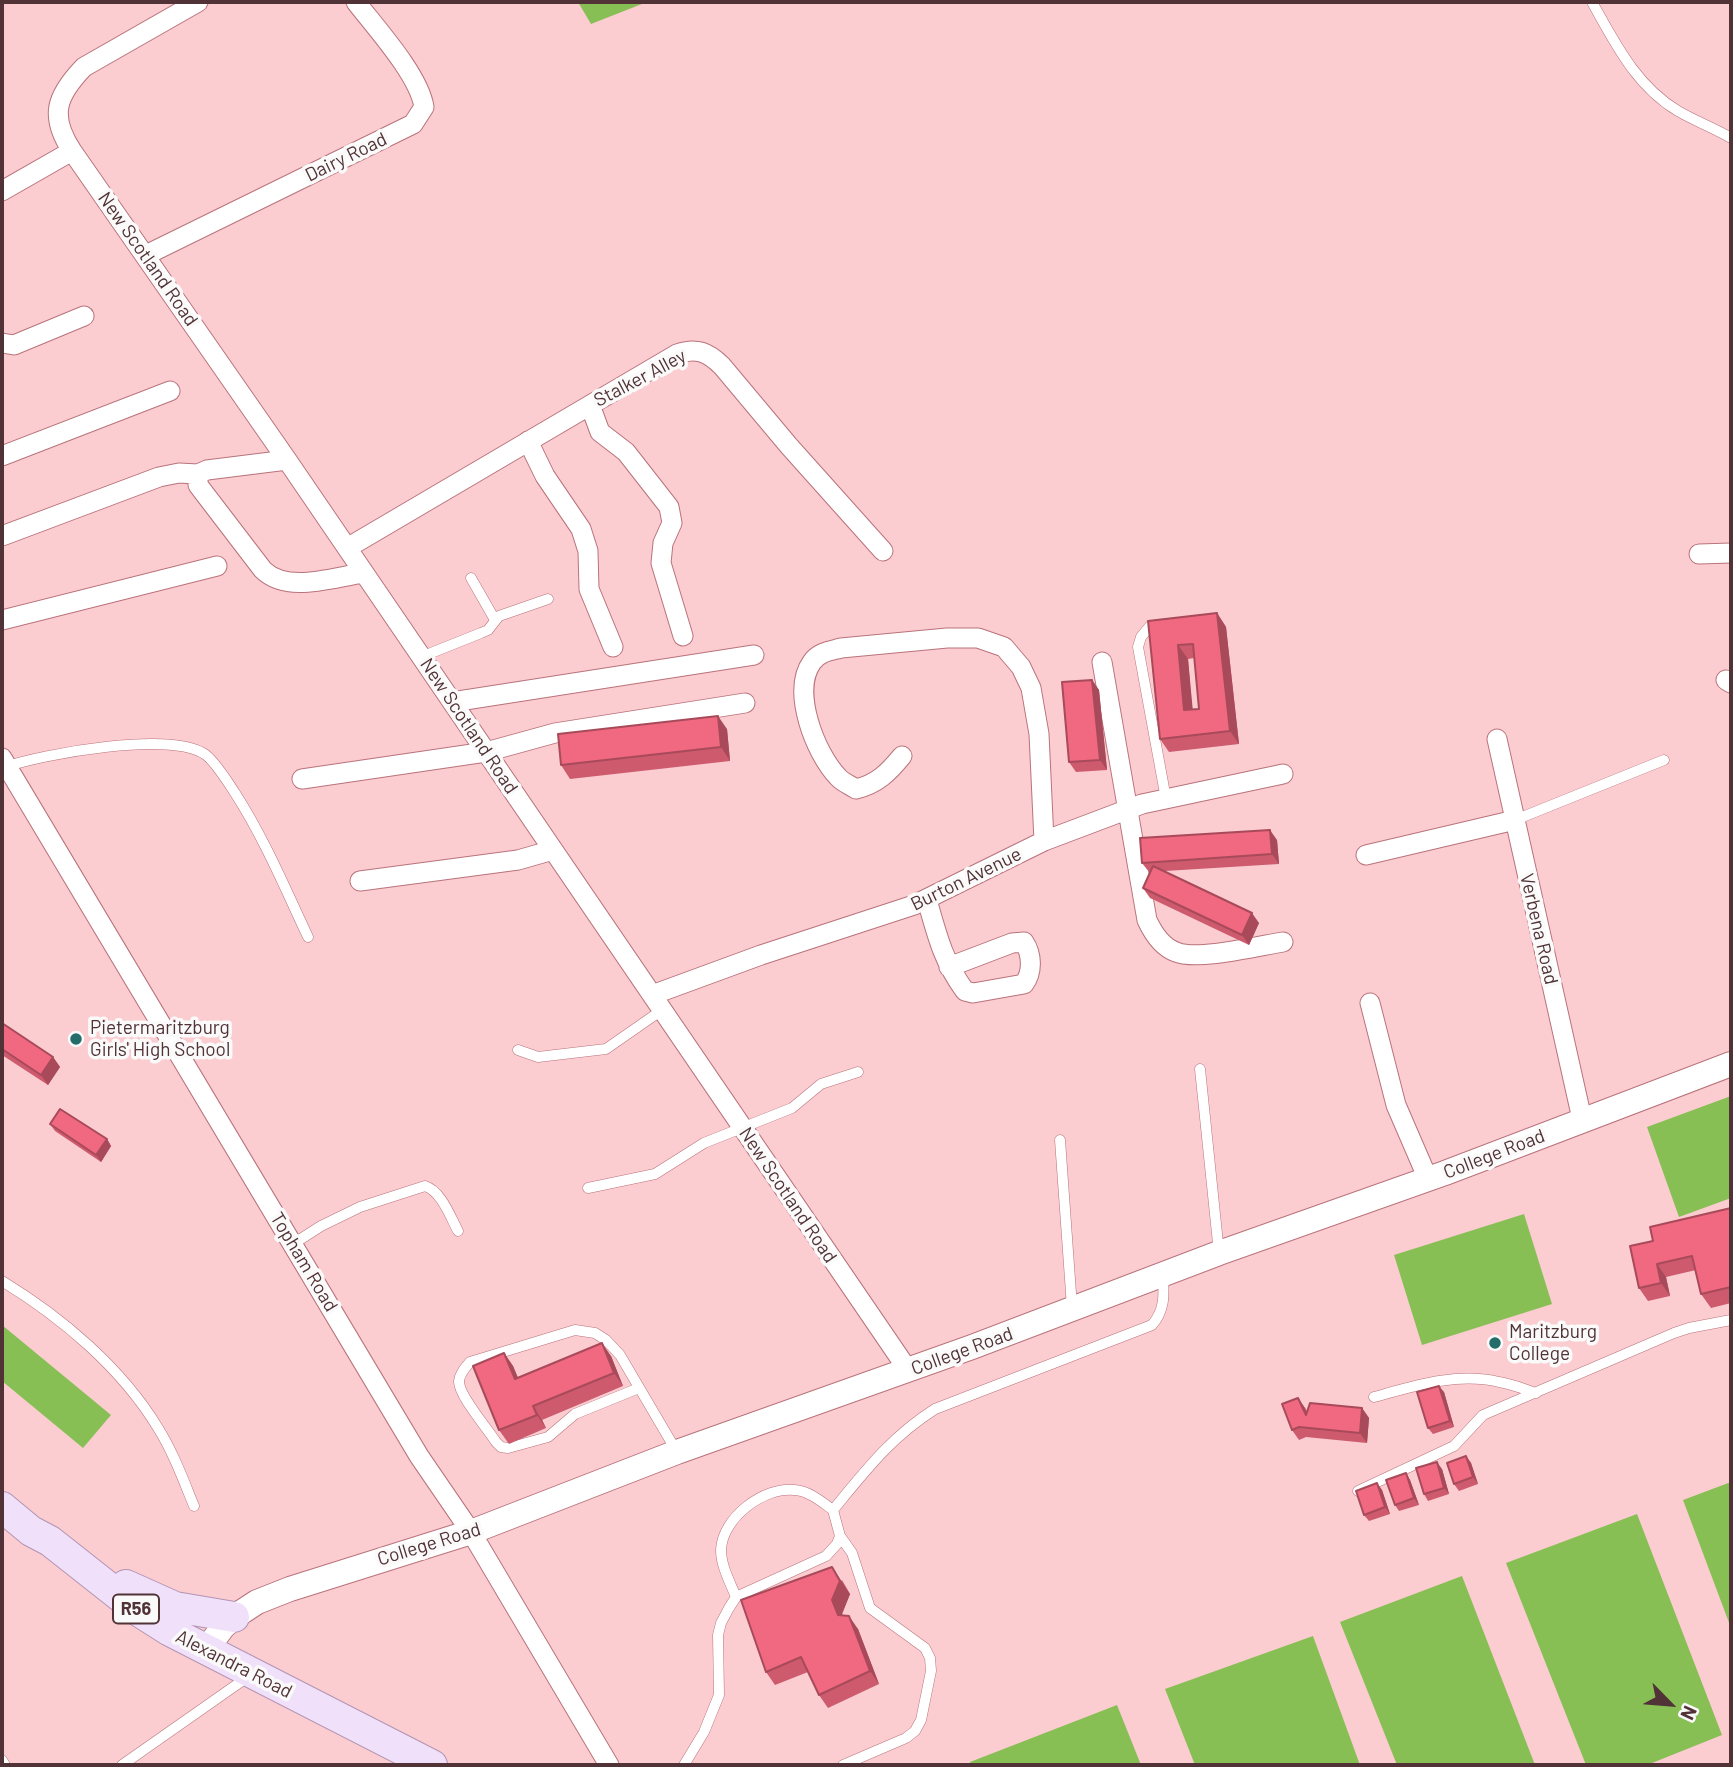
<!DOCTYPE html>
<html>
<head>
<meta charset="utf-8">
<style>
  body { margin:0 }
  #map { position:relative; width:1733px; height:1767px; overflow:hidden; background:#fbccd0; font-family:Barlow,sans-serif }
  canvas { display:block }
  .frame { position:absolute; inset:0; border:4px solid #513236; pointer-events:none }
  .north { position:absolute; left:1635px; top:1669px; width:70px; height:70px; -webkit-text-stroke:5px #fafafa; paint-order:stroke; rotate:115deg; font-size:19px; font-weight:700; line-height:28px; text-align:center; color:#513236 }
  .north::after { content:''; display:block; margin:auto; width:24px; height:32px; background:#513236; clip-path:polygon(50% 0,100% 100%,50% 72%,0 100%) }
</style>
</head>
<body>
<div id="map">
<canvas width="1733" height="1767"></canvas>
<div class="frame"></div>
<div class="north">N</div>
</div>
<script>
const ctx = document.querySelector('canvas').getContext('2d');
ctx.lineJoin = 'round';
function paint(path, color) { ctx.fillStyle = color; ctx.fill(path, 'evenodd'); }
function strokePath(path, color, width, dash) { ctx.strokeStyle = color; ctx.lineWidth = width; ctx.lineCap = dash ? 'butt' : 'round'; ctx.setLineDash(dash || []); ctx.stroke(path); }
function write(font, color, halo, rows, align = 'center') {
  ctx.font = font + ' Barlow,sans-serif'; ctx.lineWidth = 7; ctx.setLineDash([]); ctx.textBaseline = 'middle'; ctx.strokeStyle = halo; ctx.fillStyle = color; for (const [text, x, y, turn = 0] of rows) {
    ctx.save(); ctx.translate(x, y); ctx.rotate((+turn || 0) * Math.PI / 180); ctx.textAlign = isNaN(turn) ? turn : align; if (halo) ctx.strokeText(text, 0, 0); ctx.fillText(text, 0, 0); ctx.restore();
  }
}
paint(new Path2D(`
  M578,2h69l-56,22z
  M1731,1096v102l-52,19 -32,-90z
  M1524,1214l28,90 -130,41 -28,-90z
  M2,1325l109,90 -28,33 -81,-67z
  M1731,1482v146l-48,-128z
  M1637,1514l85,221 -75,30h-61l-80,-202z
  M1462,1576l73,189h-138l-57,-143z
  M1313,1636l47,129h-165l-30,-76z
  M1117,1705l24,60h-170l-1,-3z`), '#88bf55');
const service = new Path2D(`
  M1592,2c23,41 44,84 86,109 17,10 36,17 53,27
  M471,578l24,42
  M1159,625l-9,1 -9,11 -3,10 28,152
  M421,657l60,-24 7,-3 11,-14 49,-17
  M5,767c38,-13 168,-37 201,-12 11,9 21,26 29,38 29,45 50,95 73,144
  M1515,820l149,-60
  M518,1050l20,7 68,-8 56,-39
  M1200,1069l19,184
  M1060,1140l12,167
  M588,1188l67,-14 49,-31 88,-35 29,-24 37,-12
  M293,1244l28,-18 39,-19 65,-21c16,5 25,30 33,45
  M2,1281c59,36 119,86 156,147 15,24 25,51 36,78
  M639,1388l-64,26 -27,23 -40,11 -7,-1 -5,-5c-8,-13 -38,-47 -37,-61 1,-8 6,-13 11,-19l105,-32 20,3 11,7 14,15 57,97
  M1374,1397c40,-11 83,-25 125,-15 13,2 25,7 37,11
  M1358,1491l96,-45 29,-31 191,-82 15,-5 42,-8
  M840,1536l12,17 18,55 55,40 5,10 1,13 -10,49 -6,11 -9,7 -63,27
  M736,1597c-6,-15 -15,-31 -15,-47 1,-32 43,-64 74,-60 14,1 27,12 38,20
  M2,1760l3,5
  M122,1765l127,-89
  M684,1765l20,-33 15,-37 -1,-60 3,-12 8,-15 7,-11 90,-41 11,-12 3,-8 -7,-26c33,-40 58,-73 102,-101l217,-84c13,-15 12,-30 11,-49`);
const minor = new Path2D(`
  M72,151c-23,-35 -16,-55 12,-84l114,-65
  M2,191l70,-40 215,309 621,910
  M146,255l267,-131 11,-17c-5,-32 -48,-79 -68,-105
  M2,343l12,2 70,-29
  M590,405l10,27 26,20 43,55 3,16 -9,20 -2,20 22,73
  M528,441l17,35 36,53 7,22 1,38 24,58
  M2,456l168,-65
  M287,460l-80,10 -9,4v11l65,85c25,24 70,7 101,3
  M2,536l157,-59 20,-4 19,1
  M347,548l330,-194c19,-7 31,-2 45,12l67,80 94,105
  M1699,554l32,-1
  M2,620l215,-54
  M1102,662l45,258c6,13 15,27 29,32 21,9 82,-6 107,-10
  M1726,680l5,3
  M452,702l302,-47
  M1497,739l85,380
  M902,756c-14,17 -25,28 -46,33 -6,-4 -14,-7 -18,-12 -23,-24 -47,-86 -26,-115 7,-10 18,-11 29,-14l106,-10h31l26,9 17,20 10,21 8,46 5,107
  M2,758l417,698 52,76 138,233
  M302,779l184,-27 69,-19 190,-30
  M1366,855l149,-35
  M360,881l158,-21 35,-10
  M927,900c10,35 16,61 38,91l8,2 51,-9c9,-12 8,-30 0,-42l-12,1 -63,24
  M652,995l109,-40 153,-50 130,-64 98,-37 141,-30
  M1370,1003l26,102 32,74`);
const tertiary = new Path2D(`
  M205,1651l18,-24 11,-10 23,-15 33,-13 181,-57 206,-80 295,-105 247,-94 226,-80 286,-109`);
const primary = new Path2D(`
  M2,1507l29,24 19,10 90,71 30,19 262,134
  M126,1585l49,22 59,10`);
strokePath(service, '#b9737b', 11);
strokePath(minor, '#b9737b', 21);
strokePath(tertiary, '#b9737b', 26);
strokePath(primary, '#b295b3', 32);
strokePath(service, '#fff', 10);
strokePath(minor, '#fff', 19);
strokePath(tertiary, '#fff', 24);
strokePath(primary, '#f0e0fa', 30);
paint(new Path2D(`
  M1217,613l9,14 13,117 -70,8 -9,-13 -12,-118zM1194,658l5,51h-7l-4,-50z
  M1092,680l7,10 8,80 -31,2 -7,-10z
  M727,729l3,32 -160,18 -9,-14z
  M1277,840l2,24 -114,7 94,52 -10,22 -99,-47 -7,-10 7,-16h-1l-7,-9z
  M2,1023l51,34 7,10 -12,18 -46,-30z
  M50,1124l57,15 4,7 -10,16 -46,-31z
  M1731,1208v95l-20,5 -10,-14 -5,-24 -30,7 4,19 -22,5 -9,-13 14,-47z
  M504,1353l9,13 5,12 93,-22 12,30 -81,34 4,8 -37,16 -10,-14z
  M1444,1392l10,35 -21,7 -5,-6z
  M1298,1398l9,13 55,-3 7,10 -2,25 -61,-6 -7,3 -7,-10z
  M1466,1456l5,7 7,21 -19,7 -5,-7z
  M1442,1469l7,25 -21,7 -4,-7z
  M1406,1473l4,7 9,25 -20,6 -4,-6z
  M1377,1483l5,7 8,24 -21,7 -5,-6z
  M842,1580l8,14 -8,20 1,2 15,13 21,55 -51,24 -9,-13 -11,-23 -33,13 -9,-13z`), '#ce5a6e');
paint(new Path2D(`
  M1217,613l9,14 13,117 -9,-13z
  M1178,645l10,14 6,64 -10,-13z
  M1092,680l7,10 8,80 -7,-10z
  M718,716l9,13 3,32 -9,-14z
  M1270,830l7,10 2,24 -7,-10z
  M1252,913l7,10 -10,22 -7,-10z
  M53,1057l7,10 -12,18 -7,-10z
  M107,1139l4,7 -10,16 -5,-7z
  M1657,1264l9,13 4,19 -9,-13z
  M602,1343l9,13 12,30 -9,-13z
  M504,1353l9,13 11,26 -9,-13z
  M1439,1386l5,6 10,35 -4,-6z
  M1298,1398l7,10 7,17 -6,-10z
  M533,1406l9,14 4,8 -9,-13z
  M1362,1408l7,10 -2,25 -7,-10z
  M1466,1456l5,7 7,21 -5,-7z
  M1437,1462l5,7 7,25 -5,-6z
  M1406,1473l4,7 9,25 -5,-7z
  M1377,1483l5,7 8,24 -5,-7z
  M832,1567l18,27 -8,20 5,15 -9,-14 -6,-15z
  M849,1616l9,13 21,55 -9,-13z`), '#a84a5a');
const building = new Path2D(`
  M1217,613l13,118 -70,8 -12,-118zM1193,644l6,65 -15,1 -6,-65z
  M1092,680l8,80 -31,2 -7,-80z
  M718,716l3,31 -160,18 -3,-31z
  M1270,830l2,24 -130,9 -2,-25z
  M1153,866l99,47 -10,22 -99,-47z
  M2,1023l51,34 -12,18 -39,-26z
  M60,1109l47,30 -11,16 -46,-31z
  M1731,1208v79l-30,7 -9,-38 -35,8 4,19 -22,5 -9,-42 23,-5 -3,-14z
  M602,1343l12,30 -81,33 4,9 -38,15 -26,-64 31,-13 11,26z
  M1439,1386l11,35 -22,7 -11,-36z
  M1298,1398l8,17 4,-12 52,5 -2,25 -61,-6 -7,3 -10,-26z
  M1466,1456l7,21 -19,7 -7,-21z
  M1437,1462l7,26 -20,6 -8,-26z
  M1406,1473l8,25 -19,7 -9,-25z
  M1377,1483l8,24 -21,8 -8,-24z
  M832,1567l8,14 -8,19 6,15 11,1 21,55 -51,24 -18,-38 -35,15 -25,-72z`);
paint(building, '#f06980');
strokePath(building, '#a84a5a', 2);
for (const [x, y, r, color] of [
  [76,1039,7,"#236e6b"],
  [1495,1343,7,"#236e6b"]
]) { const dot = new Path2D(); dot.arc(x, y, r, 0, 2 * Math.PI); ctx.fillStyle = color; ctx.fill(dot); strokePath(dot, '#fafafa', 2.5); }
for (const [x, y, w] of [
  [136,1609,46]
]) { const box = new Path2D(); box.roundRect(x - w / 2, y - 14.5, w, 29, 5); ctx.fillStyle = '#fafafa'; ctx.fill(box); strokePath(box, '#513236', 2); }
write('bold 18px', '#513236', null, [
  ["R56",136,1609]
]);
write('19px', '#513236', '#fafafa', [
  ["Dairy Road",346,157,-26],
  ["New Scotland Road",148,259,55],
  ["Stalker Alley",640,378,-28],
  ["New Scotland Road",469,726,56],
  ["Burton Avenue",966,879,-26],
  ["Verbena Road",1539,929,77],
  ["College Road",1494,1154,-21],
  ["New Scotland Road",788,1195,56],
  ["Topham Road",304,1262,59],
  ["College Road",962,1351,-20],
  ["College Road",429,1544,-17],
  ["Alexandra Road",234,1664,27]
]);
write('19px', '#513236', '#fafafa', [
  ["Pietermaritzburg",90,1028],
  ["Girls' High School",90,1050],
  ["Maritzburg",1509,1332],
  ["College",1509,1354]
], 'left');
</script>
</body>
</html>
